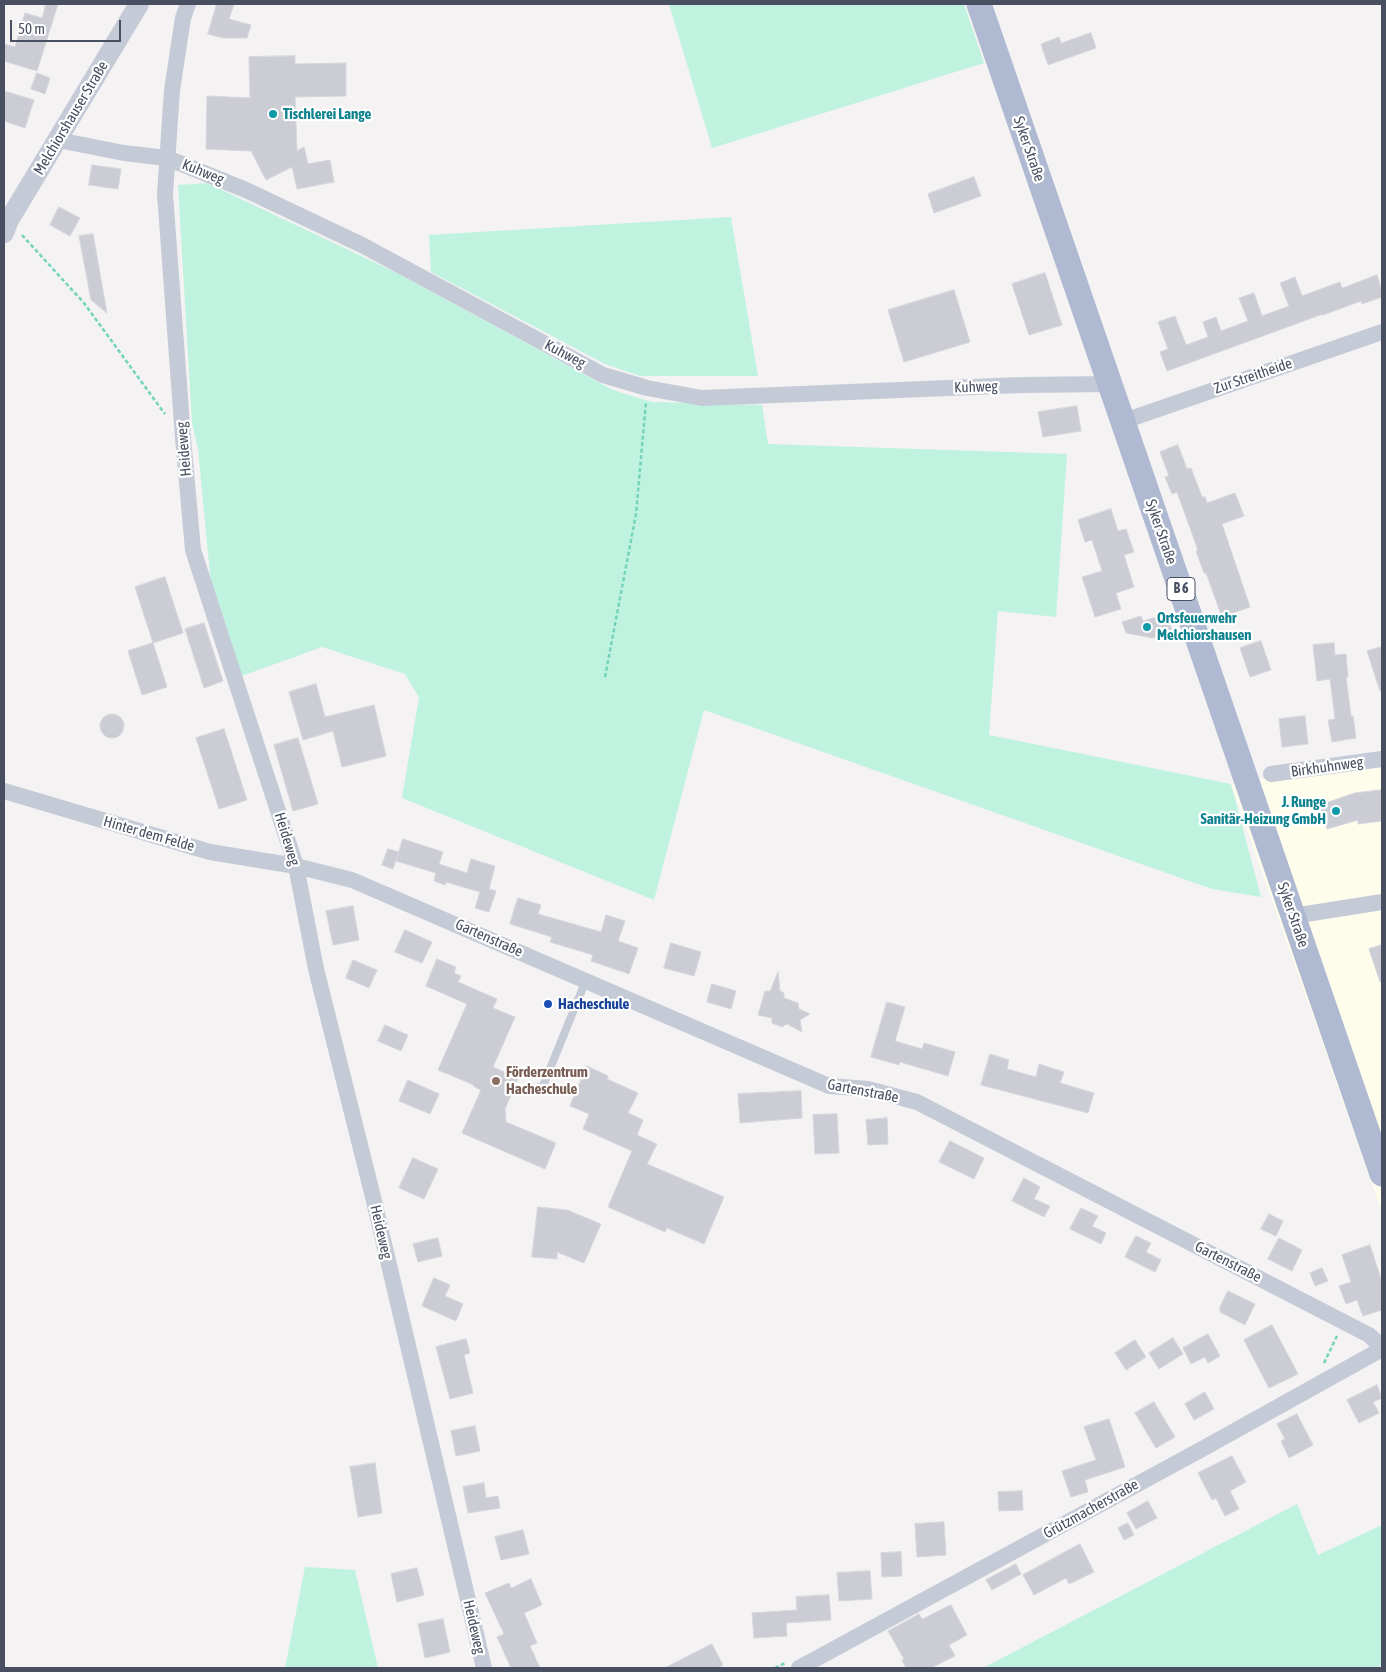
<!DOCTYPE html>
<html>
<head>
<meta charset="utf-8">
<style>
  body { margin:0 }
  #map { position:relative; width:1386px; height:1672px; overflow:hidden; background:#f4f2f2; font-family:"Asap Condensed",sans-serif }
  canvas { display:block }
  .frame { position:absolute; inset:0; border:5px solid #484f61; pointer-events:none }
  .scale { position:absolute; left:10px; top:20px; width:111px; height:22px; box-sizing:border-box; border:2px solid #484f61; border-top:0; padding-left:6px; font-size:15px; line-height:18px; white-space:nowrap; color:#484f61; -webkit-text-stroke:4px #fff; paint-order:stroke }
</style>
</head>
<body>
<div id="map">
<canvas width="1386" height="1672"></canvas>
<div class="frame"></div>
<div class="scale">50 m</div>
</div>
<script>
const ctx = document.querySelector('canvas').getContext('2d');
ctx.lineJoin = 'round';
function paint(path, color) { ctx.fillStyle = color; ctx.fill(path, 'evenodd'); }
function strokePath(path, color, width, dash) { ctx.strokeStyle = color; ctx.lineWidth = width; ctx.lineCap = dash ? 'butt' : 'round'; ctx.setLineDash(dash || []); ctx.stroke(path); }
function write(font, color, halo, rows, align = 'center') {
  ctx.font = font + ' "Asap Condensed",sans-serif'; ctx.lineWidth = 4.5; ctx.setLineDash([]); ctx.textBaseline = 'middle'; ctx.strokeStyle = halo; ctx.fillStyle = color; for (const [text, x, y, turn = 0] of rows) {
    ctx.save(); ctx.translate(x, y); ctx.rotate((+turn || 0) * Math.PI / 180); ctx.textAlign = isNaN(turn) ? turn : align; if (halo) ctx.strokeText(text, 0, 0); ctx.fillText(text, 0, 0); ctx.restore();
  }
}
paint(new Path2D(`
  M1382,760v452l-151,-428z`), '#fefdec');
paint(new Path2D(`
  M669,4h295l20,59 -272,85z
  M207,183l188,89 218,118 39,12 110,3 6,39 299,10 -11,163 -58,-6 -9,124 242,49 30,113 -49,-8 -508,-179 -50,190 -252,-102 17,-101 -14,-23 -83,-27 -83,30 -28,-93 -13,-135 -6,-26 -14,-238z
  M731,217l27,159h-118l-35,-12 -174,-92 -2,-37z
  M1297,1504l21,51 64,-30v139l-5,4h-394z
  M305,1567l50,3 23,98h-93z`), '#bff3df');
const building = new Path2D(`
  M46,4h12l-21,67 -33,-10v-17l11,3 10,-34 17,5z
  M217,4h17l-5,15 22,6 -4,13h-24l-15,-4z
  M1091,33l5,15 -48,17 -7,-21 18,-7 2,6z
  M295,56v8l51,-1v33l-51,1 2,54 7,-4 4,17 22,-4 4,22 -37,7 -5,-22 -26,13 -15,-29 -45,-2 1,-53 43,2 -1,-41z
  M37,73l13,5 -5,16 -14,-5z
  M4,91l30,9 -9,28 -21,-7z
  M92,165l29,4 -3,20 -29,-4z
  M974,177l7,19 -47,17 -6,-19z
  M59,207l21,11 -10,18 -20,-11z
  M93,234l14,79 -16,-13 -12,-64z
  M1045,273l17,52 -33,10 -17,-51z
  M1377,275l5,16v6l-20,7 -1,-3 -38,14v-1l-156,57 -7,-19 8,-3 -10,-27 17,-6 11,29 22,-8 -5,-15 13,-5 5,14 27,-10 -9,-23 15,-5 8,23 27,-10 -9,-23 15,-6 7,19 38,-14 2,6z
  M954,290l16,52 -66,20 -16,-52z
  M1077,406l4,25 -38,6 -5,-25z
  M1178,445l9,24 4,-1 11,29h3l2,6 28,-10 9,23 -22,8 28,83 -28,10 -16,-44h-2l-8,-22 2,-1 -21,-58 -5,2 -7,-17 4,-1 -9,-24z
  M1111,509l7,22 8,-2 8,23 -10,3 10,32 -18,6 5,16 -26,8 -13,-40 20,-6 -10,-31 -7,2 -7,-22z
  M165,577l18,56 -30,10 -18,-56z
  M1166,614l6,17 -19,7 -27,-5 -4,-11 19,-6 2,5z
  M204,623l19,58 -19,7 -19,-59z
  M1261,641l10,29 -21,7 -10,-29z
  M153,643l14,44 -25,8 -14,-44z
  M1334,643l1,12 11,-1 2,23h-2l5,39h2l3,22 -24,4 -4,-22 7,-1 -5,-40 -13,2 -4,-36z
  M1382,647v44h-2l-13,-40z
  M316,684l9,33 49,-12 12,51 -44,11 -9,-36 -30,9 -14,-48z
  M100 726a12 12 0 1 1 24 0a12 12 0 1 1-24 0Z
  M1305,716l3,28 -26,3 -3,-28z
  M224,729l23,71 -28,9 -23,-71z
  M298,738l20,66 -25,7 -19,-66z
  M1382,790v31l-24,3v-4l-31,9 -7,-24 35,-12z
  M403,839l40,13 -4,12 28,9 4,-14 24,7 -6,23 7,2 -7,21 -14,-4 5,-16 -34,-10 -1,3 -11,-4 2,-8 -40,-12z
  M388,849l11,3 -6,17 -11,-4z
  M518,898l23,7 -3,9 63,18 5,-17 19,6 -7,20 20,7 -9,26 -38,-13 2,-6 -43,-13 2,-5 -42,-13z
  M353,906l6,34 -26,5 -7,-34z
  M405,930l27,12 -10,21 -27,-11z
  M671,943l30,9 -7,24 -30,-8z
  M1382,945v37h-2l-11,-33z
  M437,959l19,8 -2,6 7,3 -3,6 39,17 -4,9 22,9 -22,50 25,11 -13,31 1,13 50,21 -11,26 -83,-36 19,-43 -8,-4 1,-1 -36,-15 29,-66 -41,-18z
  M353,960l24,10 -8,18 -23,-10z
  M778,972l2,19 4,2v5l14,5 1,6 11,5 -10,6 2,12 -15,-8 -5,3 -10,-4v-5l-14,-3 7,-24h5z
  M712,984l24,7 -5,18 -24,-7z
  M887,1002l18,5 -10,34 27,8 2,-6 31,9 -7,24 -48,-14 -1,3 -28,-8z
  M385,1025l23,10 -7,16 -23,-10z
  M990,1054l19,6 -2,9 29,8 3,-13 25,8 -4,11 34,10 -6,20 -107,-28z
  M587,1066l21,10 -1,3 31,14 -10,20 15,7 -6,15 20,9 -10,20 77,33 -20,47 -37,-16 -2,4 -57,-25 24,-56 -49,-22 6,-15 -19,-8z
  M408,1080l31,14 -9,20 -31,-13z
  M801,1091l1,27 -62,5 -2,-29z
  M837,1114l2,39 -24,1 -2,-39z
  M887,1118l1,26 -20,1 -2,-25z
  M950,1141l34,17 -10,21 -35,-17z
  M413,1158l25,11 -14,30 -25,-11z
  M1024,1178l16,9 -6,12 16,7 -6,11 -32,-16z
  M538,1207l29,3 34,14 -17,39 -27,-11v7l-25,-2z
  M1081,1208l17,8 -6,10 14,7 -5,11 -31,-15z
  M1269,1214l14,7 -7,15 -15,-7z
  M1136,1236l15,7 -5,9 15,8 -6,12 -30,-15z
  M438,1238l4,18 -24,6 -5,-18z
  M1279,1238l23,12 -10,21 -24,-12z
  M1370,1245l12,37v28l-19,6 -6,-16 -11,4 -7,-18 12,-4 -9,-27z
  M1322,1268l6,13 -13,5 -5,-13z
  M434,1278l16,7 -5,11 18,8 -7,17 -34,-15z
  M1228,1291l27,13 -10,21 -25,-13v-5z
  M1272,1325l26,49 -29,14 -25,-48z
  M1208,1334l12,22 -12,7 -3,-6 -14,7 -8,-16z
  M1173,1338l10,16 -24,15 -10,-16z
  M466,1339l4,14 -6,2 9,38 -23,6 -14,-52z
  M1135,1340l11,17 -20,13 -11,-17z
  M1377,1385l5,13 -9,4 6,11 -20,10 -12,-23z
  M1205,1392l9,17 -20,11 -9,-16z
  M1154,1402l21,35 -19,11 -21,-35z
  M1297,1414l16,31 -24,13 -8,-17 4,-2 -8,-15z
  M1109,1419l16,48 -40,13 3,12 -17,5 -9,-26 34,-11 -12,-33z
  M475,1426l5,25 -24,5 -5,-25z
  M1232,1456l14,26 -16,9 9,18 -14,7 -9,-18 -4,2 -14,-27z
  M375,1463l7,50 -24,4 -8,-50z
  M484,1483l2,15 12,-2 2,12 -32,5 -5,-26z
  M1022,1491l1,19 -24,1 -1,-19z
  M1148,1501l9,17 -21,11 -9,-16z
  M944,1522l2,33 -29,2 -2,-33z
  M1128,1523l6,12 -10,5 -6,-12z
  M523,1530l6,24 -28,6 -6,-23z
  M1080,1544l14,28 -25,12 -3,-6 -32,17 -11,-20z
  M901,1552l1,24 -20,1 -1,-24z
  M1016,1564l5,10 -29,16 -6,-10z
  M417,1568l7,27 -27,7 -6,-28z
  M870,1571l2,28 -33,2 -2,-28z
  M531,1579l11,26 -18,8 13,30 -7,3 10,22h-29l-14,-31 7,-3 -19,-41 24,-10 2,5z
  M829,1595l2,25 -45,3 1,13 -33,2 -2,-25 45,-3 -1,-13z
  M951,1605l16,30 -18,10 6,11 -24,12h-25l-4,-8 2,-1 -16,-28 31,-17 3,5z
  M443,1619l7,33 -25,6 -7,-34z
  M712,1644l11,21 -6,3h-52z`);
paint(building, '#cccdd4');
strokePath(building, '#d5d6dd', 1);
strokePath(new Path2D(`
  M22,235l62,68 81,111
  M605,677l31,-163 10,-112
  M1324,1363l13,-27
  M4,1668h2
  M775,1668l10,-5`), '#74d4bb', 2.5, [4, 2.5]);
strokePath(new Path2D(`
  M524,1091l19,-5 43,-106`), '#c5cad7', 8);
strokePath(new Path2D(`
  M188,4l-5,14 -11,72 -7,104 18,244 10,112 103,316 20,103 57,228 111,471
  M58,140l66,13 43,5 79,32 116,55 241,130 44,13 55,10 320,-13 89,-1
  M1124,421l258,-89
  M1271,774l111,-15
  M4,791l206,61 86,14 56,14 477,206 39,3 49,13 452,233 13,12
  M1293,916l89,-14
  M799,1668l405,-220 178,-99`), '#c5cad7', 16);
strokePath(new Path2D(`
  M4,233l5,-13 130,-216`), '#c5cad7', 20);
strokePath(new Path2D(`
  M979,4l403,1170`), '#b0b9d2', 25);
for (const [x, y, r, color] of [
  [273,114,5,"#0f9aa8"],
  [1147,627,5,"#0f9aa8"],
  [1336,811,5,"#0f9aa8"],
  [548,1004,5,"#1a4fb4"],
  [496,1081,5,"#8d6e63"]
]) { const dot = new Path2D(); dot.arc(x, y, r, 0, 2 * Math.PI); ctx.fillStyle = color; ctx.fill(dot); strokePath(dot, '#fff', 2); }
for (const [x, y, w] of [
  [1181,589,28]
]) { const box = new Path2D(); box.roundRect(x - w / 2, y - 11.5, w, 23, 4); ctx.fillStyle = '#fff'; ctx.fill(box); strokePath(box, '#484f61', 1); }
write('bold 14px', '#484f61', null, [
  ["B 6",1181,589]
]);
write('bold 15px', '#0d838f', '#fff', [
  ["Tischlerei Lange",283,114],
  ["Ortsfeuerwehr",1157,618],
  ["Melchiorshausen",1157,635],
  ["J. Runge",1326,802,"right"],
  ["Sanitär-Heizung GmbH",1326,819,"right"]
], 'left');
write('15px', '#484f61', '#fff', [
  ["Melchiorshauser Straße",71,118,-59],
  ["Syker Straße",1029,149,71],
  ["Kuhweg",203,172,22],
  ["Kuhweg",565,354,28],
  ["Zur Streitheide",1253,376,-19],
  ["Kuhweg",976,387,-2],
  ["Heideweg",184,449,-95],
  ["Syker Straße",1161,532,71],
  ["Birkhuhnweg",1327,767,-8],
  ["Hinter dem Felde",149,834,16],
  ["Heideweg",287,839,73],
  ["Syker Straße",1293,915,71],
  ["Gartenstraße",489,938,24],
  ["Gartenstraße",863,1091,11],
  ["Heideweg",381,1232,77],
  ["Gartenstraße",1228,1262,27],
  ["Grützmacherstraße",1091,1509,-29],
  ["Heideweg",474,1627,77]
]);
write('bold 15px', '#164399', '#fff', [
  ["Hacheschule",558,1004]
], 'left');
write('bold 15px', '#785e54', '#fff', [
  ["Förderzentrum",506,1072],
  ["Hacheschule",506,1089]
], 'left');
</script>
</body>
</html>
